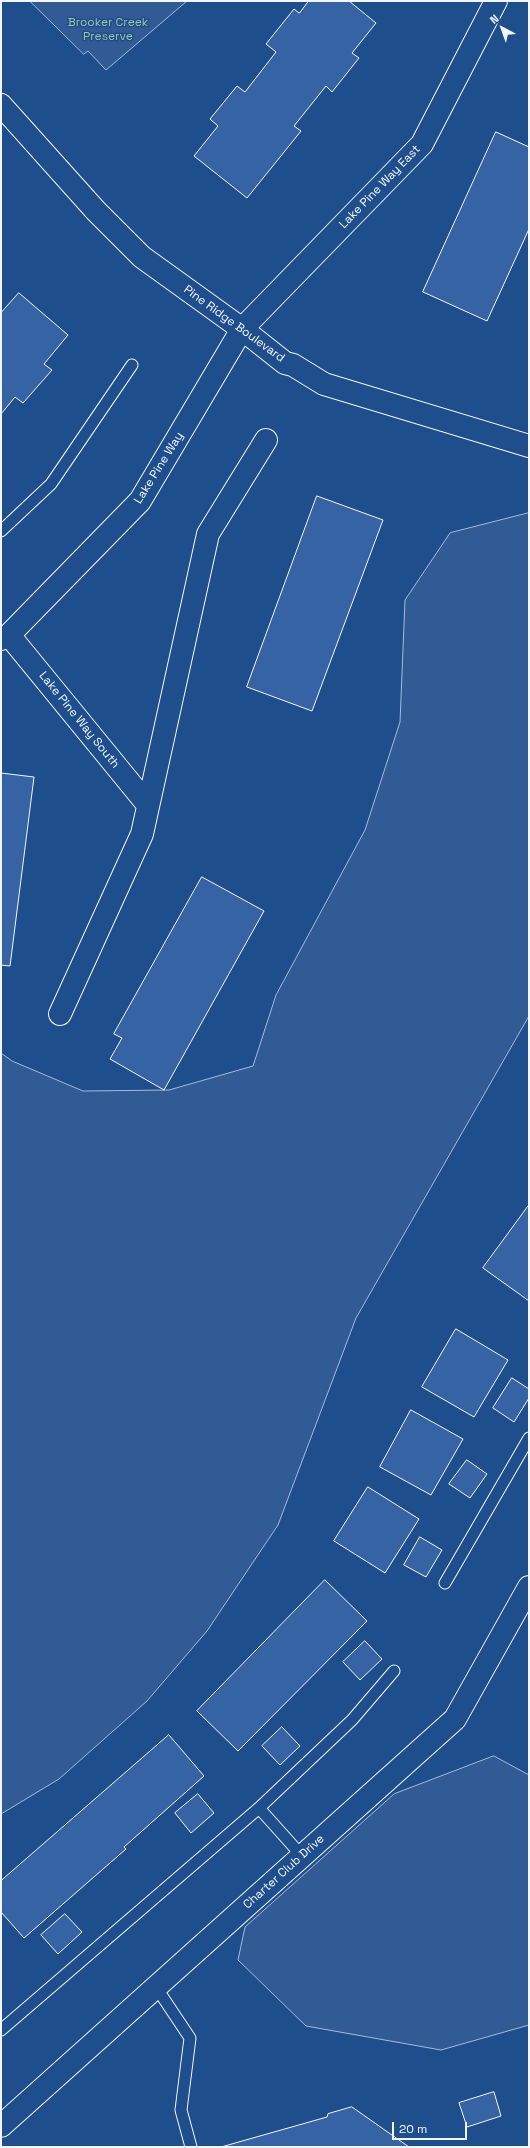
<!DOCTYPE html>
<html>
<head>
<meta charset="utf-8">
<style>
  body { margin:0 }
  #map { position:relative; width:530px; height:2148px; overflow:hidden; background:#1f4e8c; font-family:"Space Grotesk",sans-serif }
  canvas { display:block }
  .frame { position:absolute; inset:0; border:2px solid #f2f6ff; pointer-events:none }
  .north { position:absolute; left:482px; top:8px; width:40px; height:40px; -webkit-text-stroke:3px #1f4e8c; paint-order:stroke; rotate:319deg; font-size:11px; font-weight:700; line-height:16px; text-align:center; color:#f2f6ff }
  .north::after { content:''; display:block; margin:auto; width:14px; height:18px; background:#f2f6ff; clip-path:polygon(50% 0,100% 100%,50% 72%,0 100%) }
  .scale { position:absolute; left:392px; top:2122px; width:75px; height:18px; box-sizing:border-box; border:2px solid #f2f6ff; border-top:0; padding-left:5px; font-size:12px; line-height:14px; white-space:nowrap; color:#f2f6ff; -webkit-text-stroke:3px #1f4e8c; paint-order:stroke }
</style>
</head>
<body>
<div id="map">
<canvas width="530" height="2148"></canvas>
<div class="frame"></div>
<div class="north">N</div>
<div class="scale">20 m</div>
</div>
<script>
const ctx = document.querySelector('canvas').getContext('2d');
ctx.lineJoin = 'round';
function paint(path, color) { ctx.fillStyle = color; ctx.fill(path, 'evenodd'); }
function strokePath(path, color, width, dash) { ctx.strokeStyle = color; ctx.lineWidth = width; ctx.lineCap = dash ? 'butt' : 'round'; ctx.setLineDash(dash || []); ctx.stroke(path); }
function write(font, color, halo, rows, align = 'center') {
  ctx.font = font + ' "Space Grotesk",sans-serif'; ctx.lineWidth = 3; ctx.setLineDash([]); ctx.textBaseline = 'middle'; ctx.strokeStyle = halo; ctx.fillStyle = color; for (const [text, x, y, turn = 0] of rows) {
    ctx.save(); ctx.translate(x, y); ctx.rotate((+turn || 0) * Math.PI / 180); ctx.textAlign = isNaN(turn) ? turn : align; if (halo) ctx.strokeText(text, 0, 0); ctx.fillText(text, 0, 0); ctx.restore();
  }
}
const built = new Path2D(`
  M30,1h157l-81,69 -18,-19 -4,3z
  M529,513v503l-173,302 -78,207 -71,106 -60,70 -88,78 -58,35v-761l11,8 71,30 86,-1 84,-24 23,-71 89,-165 35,-108 5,-122 45,-67z
  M494,1756l35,19v250l-88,25 -135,-24 -68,-66 7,-33 149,-133z`);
paint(built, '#305b95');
strokePath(built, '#a8bbd7', 1);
const building = new Path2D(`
  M309,1h40l27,22 -24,30 7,5 -27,34 -6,-6 -32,40 7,5 -54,67 -53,-42 24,-30 -8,-7 27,-33 8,6 31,-40 -10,-8 28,-35 5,4z
  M496,132l33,15v82l-42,92 -64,-29z
  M19,293l49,42 -24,29 8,6 -29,33 -8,-6 -14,17v-101z
  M317,496l66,24 -71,191 -65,-24z
  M1,773l33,4 -24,189 -9,-1z
  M202,877l62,34 -100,179 -54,-31 12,-21 -8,-4z
  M529,1205v96l-46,-33z
  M456,1329l52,31 -34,57 -52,-30z
  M512,1378l17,11v9l-15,24 -21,-14z
  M411,1410l52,29 -32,56 -51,-28z
  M467,1460l20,14 -17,24 -21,-14z
  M368,1487l51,32 -34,54 -51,-32z
  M420,1537l22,13 -16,27 -22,-12z
  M325,1580l42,41 -129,130 -41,-40z
  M365,1641l17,18 -22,21 -17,-18z
  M282,1727l18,19 -20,19 -18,-19z
  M169,1735l35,41 -80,71 2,2 -102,89 -23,-26v-31z
  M198,1794l16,19 -23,20 -16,-20z
  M65,1914l17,18 -24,22 -17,-19z
  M494,2092l7,24 -34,11 -8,-24z
  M352,2107l57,40h-188l106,-30 1,-3z`);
paint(building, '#3563a3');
strokePath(building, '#f2f6ff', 1);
const lane = new Path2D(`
  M1,531l50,-47 81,-119
  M445,1583l84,-145
  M302,1856l-43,-48 93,-88 42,-49
  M156,1987l34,51 -9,72 10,37
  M1,2030l258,-222`);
const street = new Path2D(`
  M9,635l139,170
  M1,639l8,-4 131,-134 102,-172 180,-185 74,-143
  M60,1014l82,-180 66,-300 58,-94`);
const secondary = new Path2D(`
  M1,105l95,106 46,46 100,72 43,34 8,2 31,19 205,62
  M1,2126l454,-407 74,-132`);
strokePath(lane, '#f2f6ff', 13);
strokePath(street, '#f2f6ff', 24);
strokePath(secondary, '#f2f6ff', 24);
strokePath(lane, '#1f4e8c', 11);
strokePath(street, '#1f4e8c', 22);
strokePath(secondary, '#1f4e8c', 22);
write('12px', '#97c8a6', '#1f4e8c', [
  ["Brooker Creek",108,23],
  ["Preserve",108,37]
]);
write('12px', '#f2f6ff', '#1f4e8c', [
  ["Lake Pine Way East",380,187,-46],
  ["Pine Ridge Boulevard",234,324,36],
  ["Lake Pine Way",159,468,-58],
  ["Lake Pine Way South",79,720,51],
  ["Charter Club Drive",284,1872,-42]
]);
</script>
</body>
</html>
